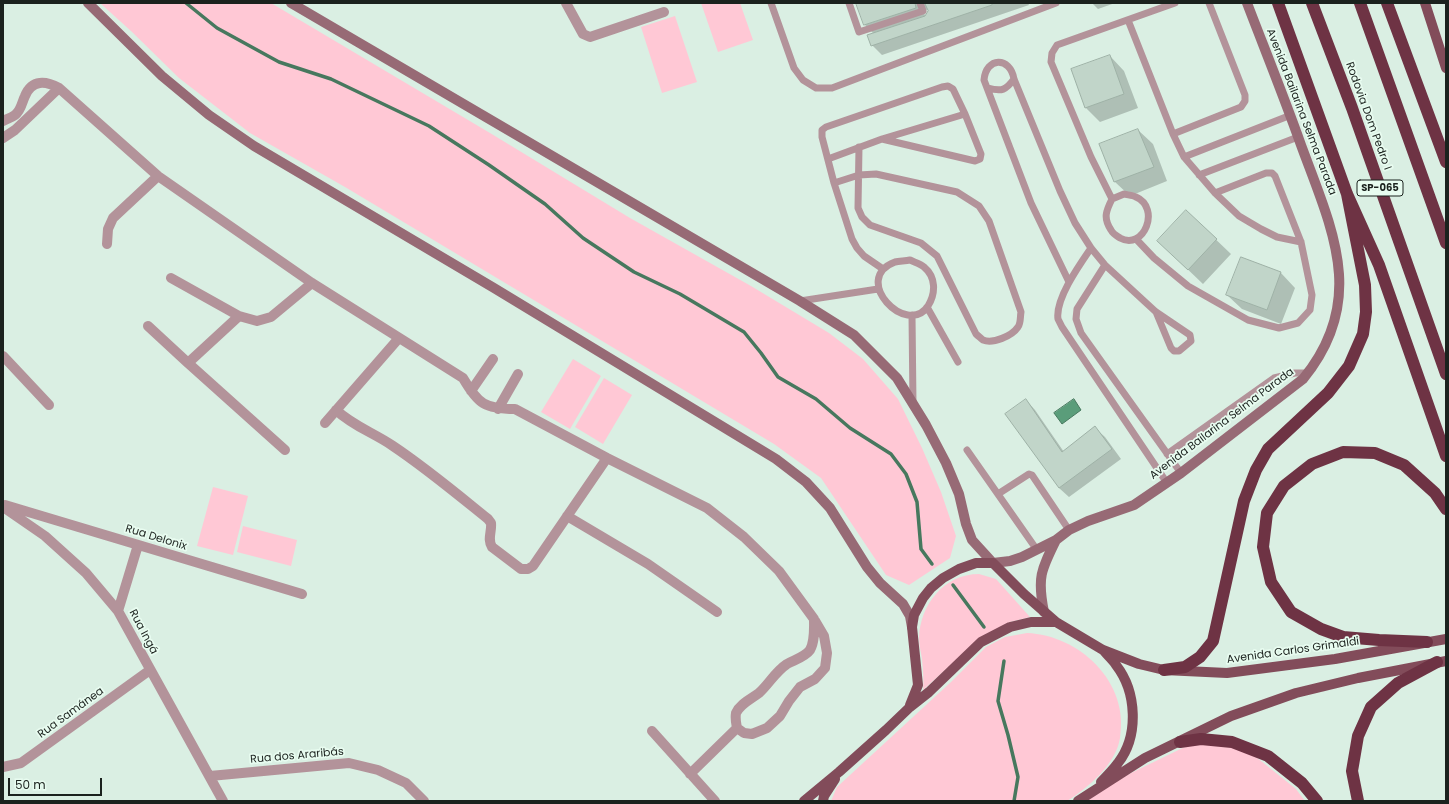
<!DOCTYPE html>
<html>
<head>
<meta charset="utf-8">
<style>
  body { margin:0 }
  #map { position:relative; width:1449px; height:804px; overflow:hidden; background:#daefe3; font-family:Poppins,sans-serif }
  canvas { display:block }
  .frame { position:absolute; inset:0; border:4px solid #1b221e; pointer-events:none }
  .scale { position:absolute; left:8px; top:778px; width:94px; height:18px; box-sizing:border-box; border:2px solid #1b221e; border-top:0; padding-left:5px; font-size:12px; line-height:14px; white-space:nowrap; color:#1b221e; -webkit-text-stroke:3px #e8fcf0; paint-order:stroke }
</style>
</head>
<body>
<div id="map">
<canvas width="1449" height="804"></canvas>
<div class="frame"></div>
<div class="scale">50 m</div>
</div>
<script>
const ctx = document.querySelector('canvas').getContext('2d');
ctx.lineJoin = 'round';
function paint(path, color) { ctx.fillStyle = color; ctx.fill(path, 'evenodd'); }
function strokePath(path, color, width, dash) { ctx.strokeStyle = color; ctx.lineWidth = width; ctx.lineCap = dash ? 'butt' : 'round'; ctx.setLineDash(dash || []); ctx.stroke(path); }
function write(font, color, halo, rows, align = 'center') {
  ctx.font = font + ' Poppins,sans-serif'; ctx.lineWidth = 3.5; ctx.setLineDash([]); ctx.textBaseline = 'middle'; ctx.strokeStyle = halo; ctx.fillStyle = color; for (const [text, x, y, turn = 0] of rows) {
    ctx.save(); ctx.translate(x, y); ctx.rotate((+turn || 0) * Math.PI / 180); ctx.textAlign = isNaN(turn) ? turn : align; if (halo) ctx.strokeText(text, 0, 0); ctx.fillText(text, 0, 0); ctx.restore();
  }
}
paint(new Path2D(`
  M100,3h171l219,130 140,85 121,68 78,47 34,26 35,40 24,49 19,44 15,44 -6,22 -41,27 -23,-10 -65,-97 -47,-34 -429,-257 -95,-54 -71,-55 -48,-47z
  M701,3h39l13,37 -35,12z
  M675,16l22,66 -35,11 -21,-66z
  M573,359l28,17 -31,53 -29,-17z
  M604,378l28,17 -29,49 -28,-17z
  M213,487l35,9 -15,59 -36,-9z
  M243,526l54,14 -6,26 -54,-14z
  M979,574l17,5 34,38 -20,5 -55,39 -32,29c1,-10 0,-20 -1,-31 -1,-7 -3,-14 -3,-21 1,-33 25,-64 60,-64z
  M1027,633c52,2 103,49 93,105 -4,26 -32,50 -53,63h-236l6,-14 114,-105 35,-35 19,-10z
  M1201,739l50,14 45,36 9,12h-224l9,-8z`), '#ffc8d5');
const water = new Path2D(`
  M1074,399l7,11 -19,14 -8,-11z`);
paint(water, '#5a9d7a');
strokePath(water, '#47785e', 1);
paint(new Path2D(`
  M857,3h171l1,2 -147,50 -10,-10 2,-11 -9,-9zM929,8v5l-4,3 -1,-4z
  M1092,3h23l-17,6z
  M1110,56l14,15 14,37 -38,14 -14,-14z
  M1138,130l15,14 14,37 -37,15 -15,-14 -15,-37z
  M1186,211l45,43 -28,30 -45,-43z
  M1241,258l40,15 14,15 -14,36 -39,-15 -15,-14z
  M1026,400l9,10 29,42 31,-24 10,9 16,22 -52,38 -10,-9z`), '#0003');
strokePath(new Path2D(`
  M186,3l31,25 62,34 52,17 98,47 60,39 56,39 38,34 51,34 46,22 64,38 17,21 17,24 38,22 34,29 41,26 15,20 11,28 4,47 11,15
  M953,585l31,42
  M1004,661l-6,40 10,34 10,42 -4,24`), '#47785e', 3.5);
const building = new Path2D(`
  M856,3h59l1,5 -52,17z
  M925,3h67v2l-121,41 -4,-11 58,-19 3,-5z
  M1110,55l14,39 -39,14 -14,-39z
  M1138,129l16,38 -40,15 -15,-38z
  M1186,210l31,29 -29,31 -31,-29z
  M1241,257l40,15 -14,38 -41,-15z
  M1026,399l36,53 33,-26 17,23 -53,39 -54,-74z`);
paint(building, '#c1d5c9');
strokePath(building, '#9eb1a6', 1);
strokePath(new Path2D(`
  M771,3l23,65 9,12 13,8h16l224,-85
  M849,3l10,29 64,-21 -3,-8
  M1128,20l45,114 11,23 31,36 24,23 22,13 16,8 24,5
  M988,88c14,4 18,2 26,-9
  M1173,134l68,-27 4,-6v-6l-36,-92
  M882,139l93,22 5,-2 1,-5 -16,-40 -12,-25 -5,-3 -6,1 -116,40 -4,3v7l12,46 18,56 5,9 7,8 19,13
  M1184,157l107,-42
  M828,159l54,-20 83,-25
  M1199,175l99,-38
  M834,183l25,-8 17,-1 81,18 22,14 10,15 32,91c-1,5 0,11 -3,15 -6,9 -25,17 -35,13 -2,-2 -5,-4 -7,-6l-39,-78 -16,-13 -51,-18 -8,-8 -4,-9 1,-61
  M1124,194c3,1 9,1 12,3 25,11 8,54 -16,41 -3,-2 -7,-4 -9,-8 -8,-12 -5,-19 1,-31z
  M1112,199l-21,-42 -40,-95 1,-9 5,-8 118,-42
  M1136,239l18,19 34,28 60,34 31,8 19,-5 12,-13 2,-15 -11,-53 -26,-66 -3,-3h-6l-51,20
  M1091,248c-11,16 -36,51 -33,71 1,2 3,6 4,8l105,156
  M910,260c4,2 11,4 14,7 12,10 12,26 4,39 -21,32 -78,-27 -33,-44 4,-1 10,-1 15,-2z
  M1105,265l-28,44 -1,10 5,14 100,140
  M1069,282l-38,-79 -47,-123c2,-23 26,-24 30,-1l46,112 15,32 16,25 14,17 51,47 34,23 1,6 -12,10h-5l-3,-3 -15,-36
  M800,301l78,-12
  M927,307l31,55
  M912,315l1,89
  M967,450l70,100
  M1167,454l107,-76 21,-5h13
  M998,494l31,-20 3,1 37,55`), '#b3939a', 7);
strokePath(new Path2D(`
  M566,3l17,31 7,3 74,-25
  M3,121c4,-2 8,-3 12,-6 6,-4 7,-13 10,-19 7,-17 21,-15 34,-8l99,88 154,107 151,95c15,26 22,31 52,31l92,49 100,50 37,29 35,34 35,48 10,17 3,17 -2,15 -10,11 -15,8 -11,14 -9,15 -13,12 -15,6 -8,-1 -7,-5c-1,-5 -2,-9 -1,-15 4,-9 15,-14 23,-20 10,-9 16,-21 28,-29 7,-4 18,-7 23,-14 5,-9 4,-21 4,-31
  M3,138l12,-8 44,-42
  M107,244l1,-15 5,-11 45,-42
  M171,278l68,38 18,5 14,-4 41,-34
  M239,316l-51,47 97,87
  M148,326l40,37
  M3,356l46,49
  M471,391l22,-32
  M498,409l20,-35
  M336,410c17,16 38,23 57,36 33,22 64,48 95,73l3,4c1,9 -4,16 1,24l29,22h7l5,-3 74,-108
  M325,423l74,-85
  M5,505l297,89
  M3,507l42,29 41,37 32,38 105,190
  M567,516l81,48 69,48
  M118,611l20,-66
  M652,731l63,70
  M3,767l18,-4 129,-93
  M690,774l47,-46
  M210,776l139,-13 29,7 28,13 18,18`), '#b3939a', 10);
strokePath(new Path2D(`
  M88,3l74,73 47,39 45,31 240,142 282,171 30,23 24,26 37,59 13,16 23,21 7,12 2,11
  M291,3l509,298 54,34 43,43 29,47 20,38 13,31 7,30 6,16 21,23 17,-2 12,-4 34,-17 13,-10 19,-9 46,-16 47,-32 122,-94c65,-79 29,-150 -2,-234 -17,-48 -36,-95 -54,-142
  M1044,612c-7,-34 -3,-42 12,-72`), '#976a75', 10);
strokePath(new Path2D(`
  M1425,3l21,65
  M910,705l8,-20 -6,-58 2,-12 9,-17 8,-10 12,-10 16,-9 17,-6h17l31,31 32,28
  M1101,782c6,-6 12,-12 17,-19 21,-27 19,-71 -2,-98 -3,-5 -8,-9 -12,-14
  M804,801l35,-29 47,-42 24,-23 19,-15 52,-50 29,-15 21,-5h25l47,28 36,14 25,6 63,3 108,-14 111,-20
  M823,801l1,-5 11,-17
  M1078,801l67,-43 86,-42 65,-23 62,-15 88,-17`), '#824c5a', 10);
strokePath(new Path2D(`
  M1278,3l69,191 32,71 67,191
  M1312,3l40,105 94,266
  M1360,3l86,240
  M1387,3l59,159
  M1427,642l-48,-2 -36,-3 -22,-8 -30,-17 -20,-30 -8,-35 4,-34 17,-27 28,-22 31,-12 32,1 29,12 31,28 11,16
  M1164,670l21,-3 15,-10 13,-16 31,-140 12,-31 12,-21 60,-56 21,-27 14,-32 3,-22 -1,-27 -18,-91
  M1180,742l21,-3 31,3 36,14 34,27 15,18
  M1358,801l-6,-30 6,-35 13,-29 27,-24 39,-21`), '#6e3344', 12);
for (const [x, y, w] of [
  [1380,188,46]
]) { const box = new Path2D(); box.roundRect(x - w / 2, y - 8, w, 16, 3); ctx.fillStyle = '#e8fcf0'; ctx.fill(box); strokePath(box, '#1b221e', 1); }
write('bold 10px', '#1b221e', null, [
  ["SP-065",1380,188]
]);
write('11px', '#1b221e', '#e8fcf0', [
  ["Avenida Bailarina Selma Parada",1301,112,69],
  ["Rodovia Dom Pedro I",1368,116,70],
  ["Avenida Bailarina Selma Parada",1222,424,-37],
  ["Rua Delonix",156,538,17],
  ["Rua Ingá",143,632,62],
  ["Avenida Carlos Grimaldi",1293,651,-8],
  ["Rua Samánea",71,713,-36],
  ["Rua dos Araribás",297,756,-5]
]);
</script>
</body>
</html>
